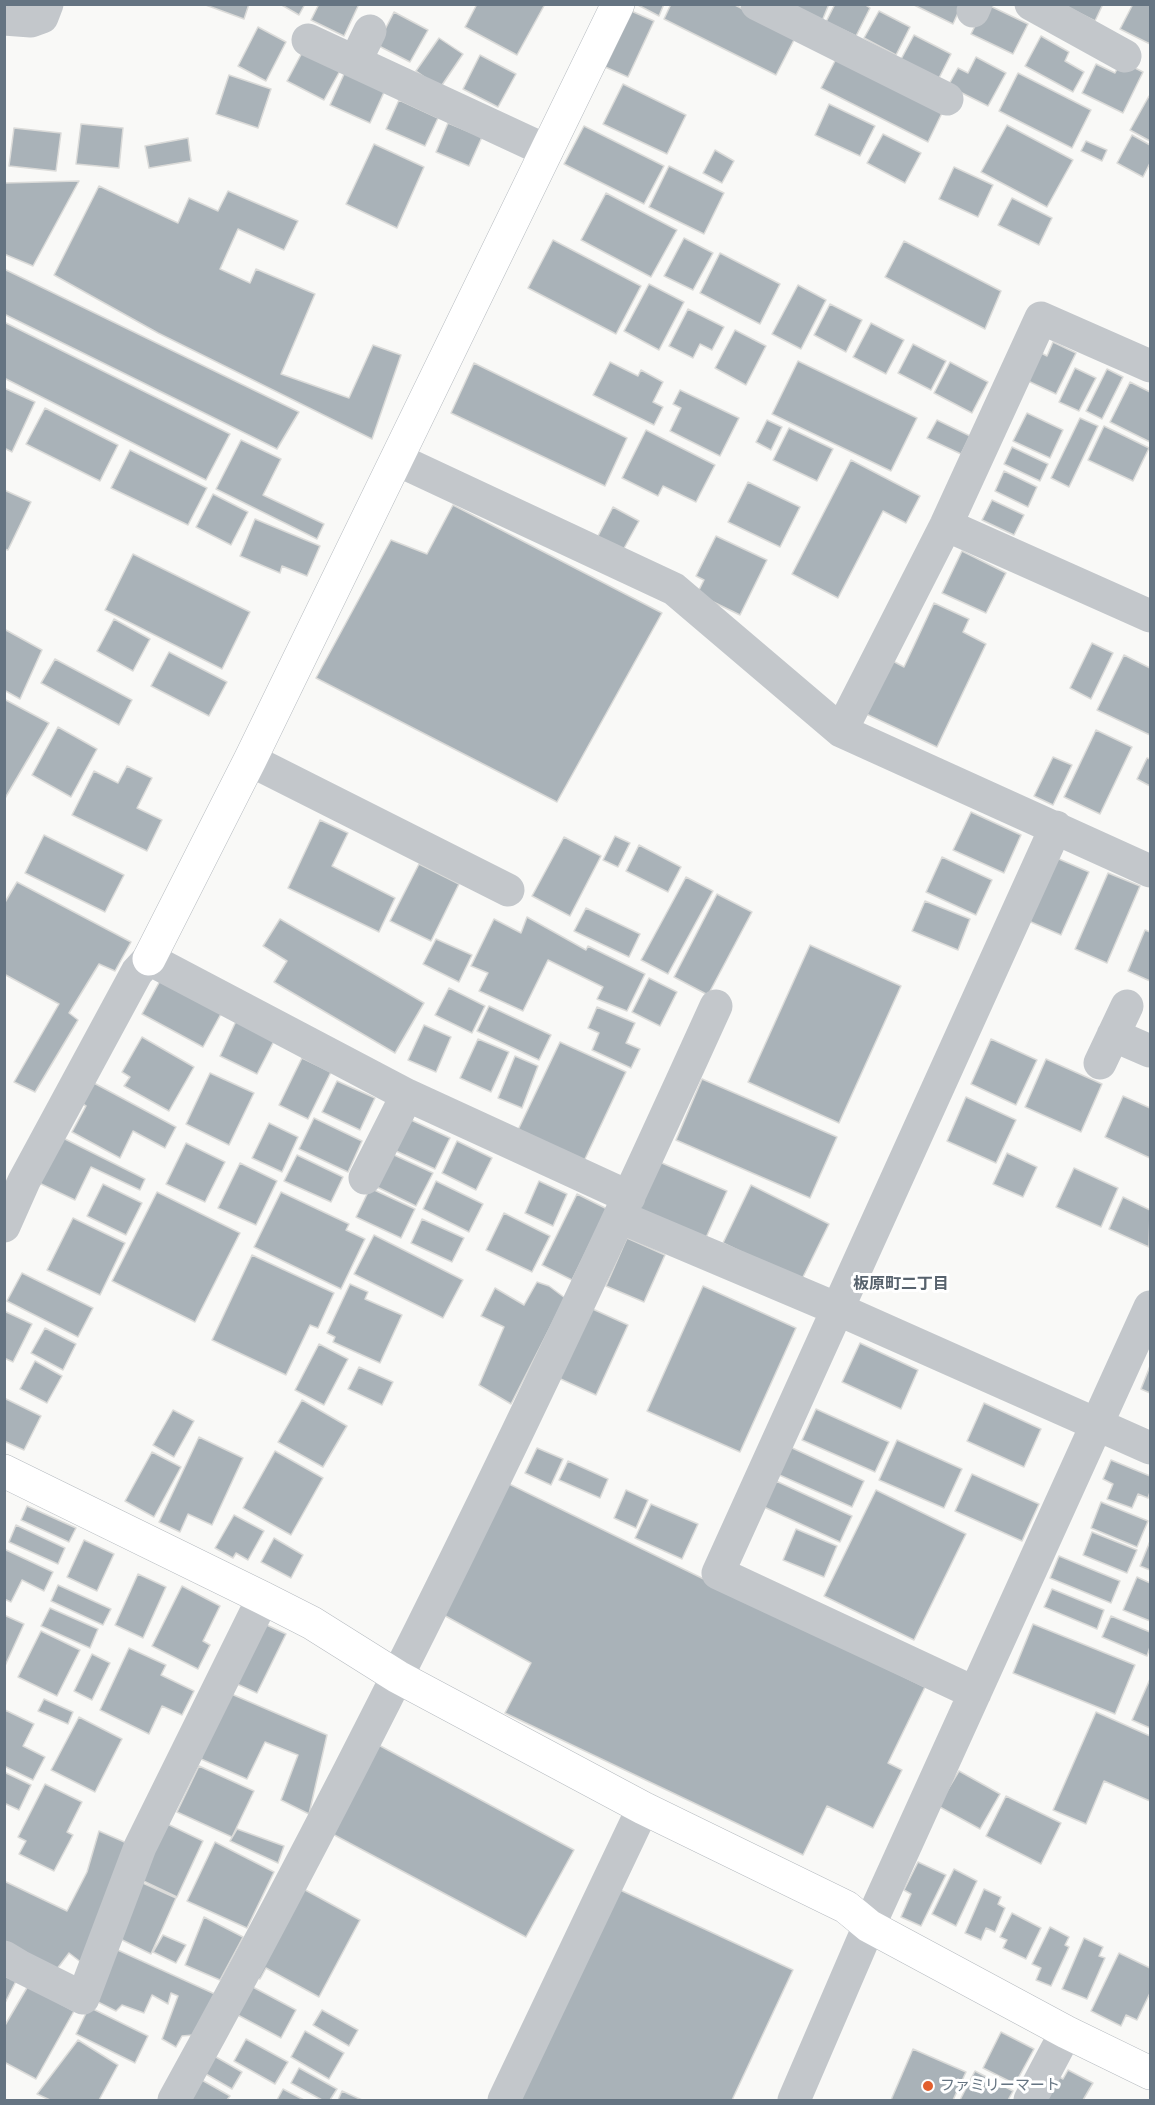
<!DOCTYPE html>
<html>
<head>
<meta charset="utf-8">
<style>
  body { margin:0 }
  #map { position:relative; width:1155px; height:2105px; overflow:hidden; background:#f9f9f7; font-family:Poppins,sans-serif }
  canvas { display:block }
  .frame { position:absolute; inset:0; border:6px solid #657482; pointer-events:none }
</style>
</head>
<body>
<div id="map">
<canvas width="1155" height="2105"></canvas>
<div class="frame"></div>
</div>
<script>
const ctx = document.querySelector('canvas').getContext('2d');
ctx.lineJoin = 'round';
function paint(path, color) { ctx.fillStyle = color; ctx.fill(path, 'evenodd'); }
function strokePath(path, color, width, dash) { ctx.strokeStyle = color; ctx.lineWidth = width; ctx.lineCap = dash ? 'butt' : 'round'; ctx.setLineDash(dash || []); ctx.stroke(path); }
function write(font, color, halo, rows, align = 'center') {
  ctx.font = font + ' Poppins,"Noto Sans JP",sans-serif'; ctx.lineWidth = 6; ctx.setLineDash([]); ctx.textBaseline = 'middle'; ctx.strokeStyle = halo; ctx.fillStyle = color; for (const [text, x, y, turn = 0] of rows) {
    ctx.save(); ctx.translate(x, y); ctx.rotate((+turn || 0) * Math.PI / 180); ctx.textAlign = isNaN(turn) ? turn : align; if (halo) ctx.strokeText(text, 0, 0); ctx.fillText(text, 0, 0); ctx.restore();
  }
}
const building = new Path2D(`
  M203,4h46l-5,15z
  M280,4h25l-6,11z
  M319,4h40l-15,32 -33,-16z
  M477,4h68l-28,51 -52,-28z
  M636,4h28l-5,12z
  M671,4h62l63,32 -20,39 -112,-56z
  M786,4h43l-7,17z
  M835,4h29l6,4 -14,28 -30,-14z
  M912,4h50l-9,20z
  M986,4l42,20 -15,30 -42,-20z
  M1061,4h42l-8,17z
  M1133,4h17v40l-30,-15z
  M629,10l25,11 -26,56 -25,-11z
  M879,11l31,16 -14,28 -32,-17z
  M394,12l34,18 -18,32 -33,-17z
  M258,27l28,15 -20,39 -28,-15z
  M914,35l37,19 -14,28 -38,-19z
  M1041,36l28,16 -4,9 19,11 -11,20 -48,-26z
  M439,38l24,16 -23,34 -24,-17z
  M304,49l37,20 -17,31 -37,-19z
  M480,55l36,19 -18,33 -35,-18z
  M976,57l30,16 -18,33 -40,-20 10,-18 10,5z
  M836,59l106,54 -14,29 -107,-54z
  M1121,61l22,11 -20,41 -41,-20 14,-29 19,9z
  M345,72l40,18 -15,33 -40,-18z
  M1018,73l73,37 -19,38 -73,-37z
  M229,75l42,14 -13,39 -42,-14z
  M623,84l63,31 -19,39 -64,-30z
  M1149,96l1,1v44l-20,-11z
  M399,100l39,18 -13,28 -39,-17z
  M829,104l46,22 -15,30 -45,-21z
  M448,123l34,14 -13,29 -33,-14z
  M81,124l42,4 -4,40 -43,-4z
  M1007,125l66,35 -26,47 -66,-35z
  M584,126l80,40 -20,38 -80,-40z
  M14,128l47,5 -5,38 -47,-5z
  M883,134l38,19 -16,30 -38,-20z
  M1132,135l18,10v18l-7,14 -26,-14z
  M188,138l3,23 -42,7 -4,-22z
  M1086,141l21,9 -5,11 -21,-10z
  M374,144l50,23 -27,61 -51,-24z
  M715,150l19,11 -12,22 -19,-10z
  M669,166l55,27 -20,41 -55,-27z
  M954,167l39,18 -15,32 -39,-18z
  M79,181l-46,85 -29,-12v-71z
  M99,186l79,37 11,-25 29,13 10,-20 70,30 -14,29 -46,-21 -18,40 30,14 6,-14 59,25 -34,80 68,24 24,-53 28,10 -29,84 -214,-106 -104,-58z
  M606,193l71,37 -26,47 -70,-37z
  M1012,198l40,20 -13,27 -41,-20z
  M684,238l29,15 -20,37 -29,-14z
  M553,240l88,46 -25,48 -88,-46z
  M904,241l97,50 -16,38 -100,-52z
  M720,253l60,31 -20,40 -60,-31z
  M4,269l295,143 -22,37 -273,-135z
  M649,284l35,18 -25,48 -35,-19z
  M798,285l28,15 -25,49 -29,-15z
  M830,304l32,16 -16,32 -32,-17z
  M688,309l36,18 -12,23 -12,-6 -7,14 -24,-12z
  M4,322l226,112 -24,46 -202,-102z
  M871,323l33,17 -18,34 -33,-17z
  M735,330l31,16 -20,39 -31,-17z
  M1053,342l23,11 -20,41 -28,-13 13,-28 6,3z
  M913,344l33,17 -15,29 -33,-17z
  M798,361l119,57 -26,53 -119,-57z
  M610,362l28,14 3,-6 22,12 -10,20 10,5 -9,18 -61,-30z
  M950,362l38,20 -16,31 -38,-20z
  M474,363l153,75 -22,48 -154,-73z
  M1075,368l21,10 -17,33 -20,-9z
  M1107,369l16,8 -21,42 -16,-8z
  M1130,382l20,10v50l-40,-20z
  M4,388l31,14 -23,50 -8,-4z
  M680,390l59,28 -19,38 -50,-25 11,-23 -8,-4z
  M45,408l73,37 -18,36 -74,-37z
  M1027,413l36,17 -13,28 -37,-17z
  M1080,418l18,8 -29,61 -18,-9z
  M767,420l15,7 -11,23 -15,-8z
  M937,420l33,16 -9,18 -34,-16z
  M1104,426l45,22 -16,33 -45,-21z
  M789,428l44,21 -16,32 -44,-21z
  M646,430l69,35 -19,37 -33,-16 -5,10 -36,-18z
  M241,440l40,19 -18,36 61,29 -7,15 -101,-50z
  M1012,447l36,17 -8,17 -36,-17z
  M130,450l77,38 -19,37 -77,-37z
  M851,460l69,36 -14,27 -23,-12 -45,87 -46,-24z
  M1004,471l33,16 -9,20 -33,-16z
  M748,482l52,25 -20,40 -52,-25z
  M4,490l27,12 -23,48 -4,-1z
  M213,494l35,18 -17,33 -35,-18z
  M992,500l32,15 -10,20 -32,-15z
  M453,505l209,108 -105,189 -241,-124 75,-138 36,14z
  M613,507l26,14 -17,31 -25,-14z
  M255,519l65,27 -13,30 -25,-10 -2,7 -40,-17z
  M716,536l51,24 -27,55 -43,-21 7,-14 -8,-4z
  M962,551l44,22 -20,40 -44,-20z
  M133,554l117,58 -28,57 -117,-59z
  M934,603l35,16 -6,13 23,12 -49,103 -73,-34 25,-54 15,8z
  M114,619l36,20 -17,32 -36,-20z
  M4,629l38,21 -22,49 -16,-9z
  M1092,643l21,10 -22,46 -21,-11z
  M169,652l58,30 -18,34 -58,-30z
  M1124,655l26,13v67l-53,-25z
  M55,659l77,41 -13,25 -78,-42z
  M4,699l45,24 -45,77z
  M58,727l39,22 -26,48 -39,-22z
  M1096,730l36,17 -32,67 -36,-17z
  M1053,757l19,8 -19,40 -19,-9z
  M1147,758l3,1v27l-13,-7z
  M127,766l25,12 -15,30 25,12 -15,31 -75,-36 22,-44 24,12z
  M971,812l50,23 -17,38 -51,-23z
  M320,820l28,13 -16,33 63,32 -16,34 -91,-44z
  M44,835l80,40 -19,37 -80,-39z
  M615,836l15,7 -12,24 -15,-7z
  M564,837l37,19 -31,60 -38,-20z
  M639,845l42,22 -13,25 -42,-21z
  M1052,856l37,16 -28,63 -37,-16z
  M942,857l50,23 -16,35 -50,-23z
  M419,864l40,20 -28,57 -41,-20z
  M1108,873l32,13 -33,77 -32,-14z
  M686,877l27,14 -45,83 -27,-14z
  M17,882l114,60 -16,29 -16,-7 -30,49 9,7 -43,72 -21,-10 45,-78 -55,-30v-70z
  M717,894l35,18 -44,83 -34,-18z
  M925,901l45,18 -12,31 -46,-19z
  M586,908l54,26 -11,23 -55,-26z
  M527,917l59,33 2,-4 57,28 -18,37 -30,-12 6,-12 -55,-27 -25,51 -44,-20 9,-18 -17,-7 23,-47 27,14z
  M280,919l144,84 -29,50 -121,-71 13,-21 -24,-15z
  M1145,930l5,2v49l-22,-10z
  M436,939l36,16 -13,27 -36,-18z
  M810,945l91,41 -62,137 -91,-41z
  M649,978l28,14 -17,34 -28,-14z
  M161,979l61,33 -19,35 -61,-33z
  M449,988l36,18 -13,27 -37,-18z
  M489,1006l62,29 -12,25 -62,-29z
  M597,1007l38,16 -9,20 14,6 -9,19 -39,-18 7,-17 -11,-5z
  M237,1019l39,18 -19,37 -37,-18z
  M424,1025l27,12 -15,35 -28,-12z
  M142,1037l52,30 -25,44 -45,-25 6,-9 -8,-5z
  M478,1039l31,13 -18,40 -31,-14z
  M991,1039l46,21 -21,45 -45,-21z
  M560,1042l66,30 -42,89 -66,-31z
  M515,1056l23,10 -16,42 -24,-10z
  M302,1058l29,14 -23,47 -29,-14z
  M1046,1059l56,25 -21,48 -56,-25z
  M210,1073l44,20 -25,52 -43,-21z
  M702,1079l135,58 -27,61 -134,-58z
  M337,1081l38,17 -15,32 -38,-18z
  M92,1082l84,45 -11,21 -32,-17 -13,27 -48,-26 14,-26 -5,-3z
  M1123,1096l27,12v50l-45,-21z
  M966,1097l50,23 -20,43 -49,-22z
  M314,1118l48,23 -14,31 -49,-23z
  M409,1119l41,19 -15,31 -41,-19z
  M269,1123l29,14 -16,35 -30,-14z
  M59,1136l86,43 -5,11 -49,-23 -16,33 -38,-18z
  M457,1141l35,17 -16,32 -34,-17z
  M186,1143l39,19 -20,40 -39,-18z
  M390,1153l43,20 -17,33 -41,-20z
  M1007,1153l30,14 -14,30 -30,-13z
  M297,1155l46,22 -12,25 -47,-21z
  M648,1157l79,34 -23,51 -79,-34z
  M240,1163l37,18 -21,44 -38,-17z
  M1074,1168l44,20 -17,39 -45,-20z
  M436,1181l47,23 -14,28 -46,-23z
  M539,1181l28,13 -14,32 -28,-13z
  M103,1184l39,19 -16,32 -39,-19z
  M751,1185l78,39 -28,57 -78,-38z
  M370,1188l45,21 -14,29 -45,-21z
  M157,1192l83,41 -45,89 -83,-41z
  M281,1192l68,32 -3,6 19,9 -24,50 -87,-42z
  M577,1194l30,15 -35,71 -30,-15z
  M1123,1197l27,13 -1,37 -40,-18z
  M504,1213l46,23 -18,36 -46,-22z
  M73,1218l52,25 -25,52 -53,-25z
  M422,1219l42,19 -12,24 -41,-19z
  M374,1235l89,45 -20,38 -89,-44z
  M627,1238l38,17 -21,47 -38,-16z
  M252,1255l82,38 -16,35 -8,-3 -24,50 -74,-35z
  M22,1273l71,35 -15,29 -71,-36z
  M537,1282l12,4 16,12 -54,106 -32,-19 25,-58 -23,-11 14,-28 29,17z
  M350,1284l18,8 -3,7 37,16 -22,48 -47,-21 2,-5 -8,-4z
  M703,1286l93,42 -56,124 -93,-41z
  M586,1306l42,19 -32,70 -42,-19z
  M4,1311l28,13 -19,38 -9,-4z
  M45,1328l31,16 -13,26 -32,-17z
  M860,1343l58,27 -17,39 -59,-27z
  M319,1344l29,15 -24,46 -29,-15z
  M35,1361l27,15 -15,27 -27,-14z
  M1150,1366v27l-9,-4z
  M359,1367l34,15 -11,23 -34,-16z
  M4,1398l37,18 -17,34 -20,-9z
  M302,1400l45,26 -24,41 -45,-25z
  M984,1403l57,26 -17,38 -57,-26z
  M816,1409l73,33 -14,30 -73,-32z
  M173,1410l21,11 -20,36 -21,-12z
  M199,1437l44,21 -31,67 -24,-11 -8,18 -21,-10z
  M897,1440l65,29 -18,39 -65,-28z
  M790,1447l74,34 -12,26 -75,-33z
  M537,1448l26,11 -12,26 -26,-12z
  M275,1451l48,27 -32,57 -48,-27z
  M152,1452l29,15 -27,50 -29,-16z
  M1111,1460l39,16v16l-2,6 -10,-4 -6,14 -25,-9 6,-15 -10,-5z
  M568,1461l40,18 -8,19 -41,-18z
  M972,1474l67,30 -17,37 -67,-30z
  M503,1481l422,206 -37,76 14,7 -29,58 -46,-22 -24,49 -298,-142 26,-50 -91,-50z
  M776,1481l76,35 -12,26 -76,-35z
  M626,1490l22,10 -12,28 -22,-10z
  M876,1490l90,44 -52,106 -90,-44z
  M1101,1502l47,19 -11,26 -46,-19z
  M651,1504l47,20 -16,35 -47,-21z
  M27,1506l49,22 -7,14 -48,-22z
  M234,1515l30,16 -16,29 -12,-7 -3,5 -18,-10z
  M16,1525l49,23 -7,16 -49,-22z
  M796,1529l41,17 -13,31 -41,-17z
  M1092,1532l45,18 -10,23 -44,-18z
  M274,1538l29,17 -12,23 -30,-16z
  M84,1540l30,14 -17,37 -30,-14z
  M1150,1541v29l-10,-4z
  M4,1549l49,23 -9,19 -22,-11 -11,22 -7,-3z
  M1059,1556l61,25 -9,22 -61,-25z
  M138,1574l28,13 -23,51 -28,-13z
  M1137,1577l13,6v38l-27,-11z
  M58,1585l53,24 -8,16 -52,-24z
  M182,1586l38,20 -17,35 7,4 -12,24 -46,-23z
  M1052,1589l52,21 -7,19 -53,-22z
  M50,1608l48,21 -8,19 -49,-22z
  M4,1615l20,9 -20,44z
  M1111,1616l39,16v15l-3,9 -45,-19z
  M258,1621l28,13 -29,59 -29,-13z
  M1033,1624l102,41 -20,49 -102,-41z
  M41,1631l39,19 -23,46 -39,-19z
  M129,1648l37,17 -5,10 33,16 -12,24 -20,-9 -13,28 -49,-24z
  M92,1654l18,9 -18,37 -18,-9z
  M1150,1679v49l-18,-8z
  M222,1690l105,45 -18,79 -28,-14 17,-45 -33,-13 -18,37 -46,-20z
  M44,1699l29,13 -5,12 -30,-13z
  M5,1710l29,14 -11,22 22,11 -12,23 -29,-14z
  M1096,1712l54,24v65l-46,-20 -18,43 -33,-14z
  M79,1717l43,22 -27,53 -44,-22z
  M373,1742l201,108 -48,87 -201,-107z
  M199,1766l55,25 -22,46 -55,-25z
  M959,1771l41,23 -20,35 -42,-23z
  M4,1772l27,13 -12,25 -15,-7z
  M45,1784l37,18 -15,30 6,3 -19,36 -35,-17 7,-13 -8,-4z
  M1006,1796l55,27 -20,41 -55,-28z
  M161,1821l42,20 -26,56 -42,-20z
  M237,1829l47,17 -6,17 -48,-22z
  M99,1831l30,13 -47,119 -13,-10 -16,21 -49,-28v-65l63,30 20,-39z
  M215,1842l59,30 -27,56 -60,-27z
  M918,1862l28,13 -25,51 -20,-9 10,-23 -7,-4z
  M954,1869l23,12 -21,45 -24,-12z
  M134,1879l42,19 -25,56 -43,-21z
  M298,1886l62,34 -41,77 -53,-29 -6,11 -10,-5z
  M618,1889l175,81 -61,130h-214z
  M984,1889l17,8 -3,7 7,4 -10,24 -9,-4 -5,12 -16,-7z
  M1012,1913l29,15 -15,31 -23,-11 4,-8 -7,-3z
  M204,1917l39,20 -23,43 -35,-15z
  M1050,1927l19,10 -4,8 4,2 -18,39 -15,-6 5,-12 -9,-4z
  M163,1935l23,10 -10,18 -23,-11z
  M1084,1938l19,9 -4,9 6,2 -18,41 -25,-10z
  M111,1947l106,48 -24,40 -11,1 -6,11 -14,-8 16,-43 -7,-3 -3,11 -16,-9 -8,18 -22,-8 -6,6 -26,-13z
  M1119,1953l31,15v25l-13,27 -11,-5 -5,11 -30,-15z
  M4,1976l12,5 -12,24z
  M249,1985l47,25 -15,28 -47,-25z
  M28,1986l46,25 -38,68 -32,-17v-35z
  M89,2007l59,29 -13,27 -59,-29z
  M322,2010l36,20 -9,16 -36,-21z
  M305,2031l39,22 -15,26 -38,-22z
  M1001,2032l33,17 -19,35 -32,-16z
  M246,2039l42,23 -13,22 -41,-23z
  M78,2040l40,25 -19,35h-49l-13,-6z
  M913,2049l53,23 -13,28h-62z
  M209,2053l33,19 -10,17 -33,-19z
  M299,2068l38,21 -7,11h-8l-31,-17z
  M1068,2070l25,13 -10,17h-39l5,-29 14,8z
  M975,2071l38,20 -5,9h-48z
  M200,2079l30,17 -3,4h-40z
  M283,2089l21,11h-27z
  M342,2091l20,9h-24z`);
paint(building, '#a9b2b8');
strokePath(building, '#dbdbd9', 1.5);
const secondary = new Path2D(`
  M149,959l101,-199 368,-756
  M4,1471l259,127 49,25 86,54 245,131 203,99 23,19 197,106 84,41`);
strokePath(secondary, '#b5babf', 34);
strokePath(new Path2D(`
  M757,4l190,95
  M1031,4l94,52
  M973,11l3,-7
  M4,19l27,2 11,-4 5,-13
  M308,40l239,111
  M355,62l15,-31
  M398,460l276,129 167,142 309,140
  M946,525l204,91
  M841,731l105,-206 95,-207 109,48
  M250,760l258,130
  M1113,1035l37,16
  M1100,1063l27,-57
  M365,1178l42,-83
  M620,1217l222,94 308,137
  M4,1226l20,-45 113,-209 12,-13 258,136 222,102
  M975,1693l-257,-120 338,-746
  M4,1957l15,9 64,32 57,-151 123,-249
  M174,2100c197,-356 374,-723 542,-1094
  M504,2100l139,-292
  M794,2100l75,-174 281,-619
  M1030,2100l36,-68`), '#c3c7cb', 33);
strokePath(secondary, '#fff', 33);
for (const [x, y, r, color] of [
  [928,2086,6,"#e25f2e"]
]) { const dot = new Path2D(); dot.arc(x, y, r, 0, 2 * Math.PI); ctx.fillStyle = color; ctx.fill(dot); strokePath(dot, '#fff', 2); }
write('15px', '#657482', '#fff', [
  ["ファミリーマート",940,2086]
], 'left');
write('bold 16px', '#57626d', '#fff', [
  ["板原町二丁目",901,1285]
]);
</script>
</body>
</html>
